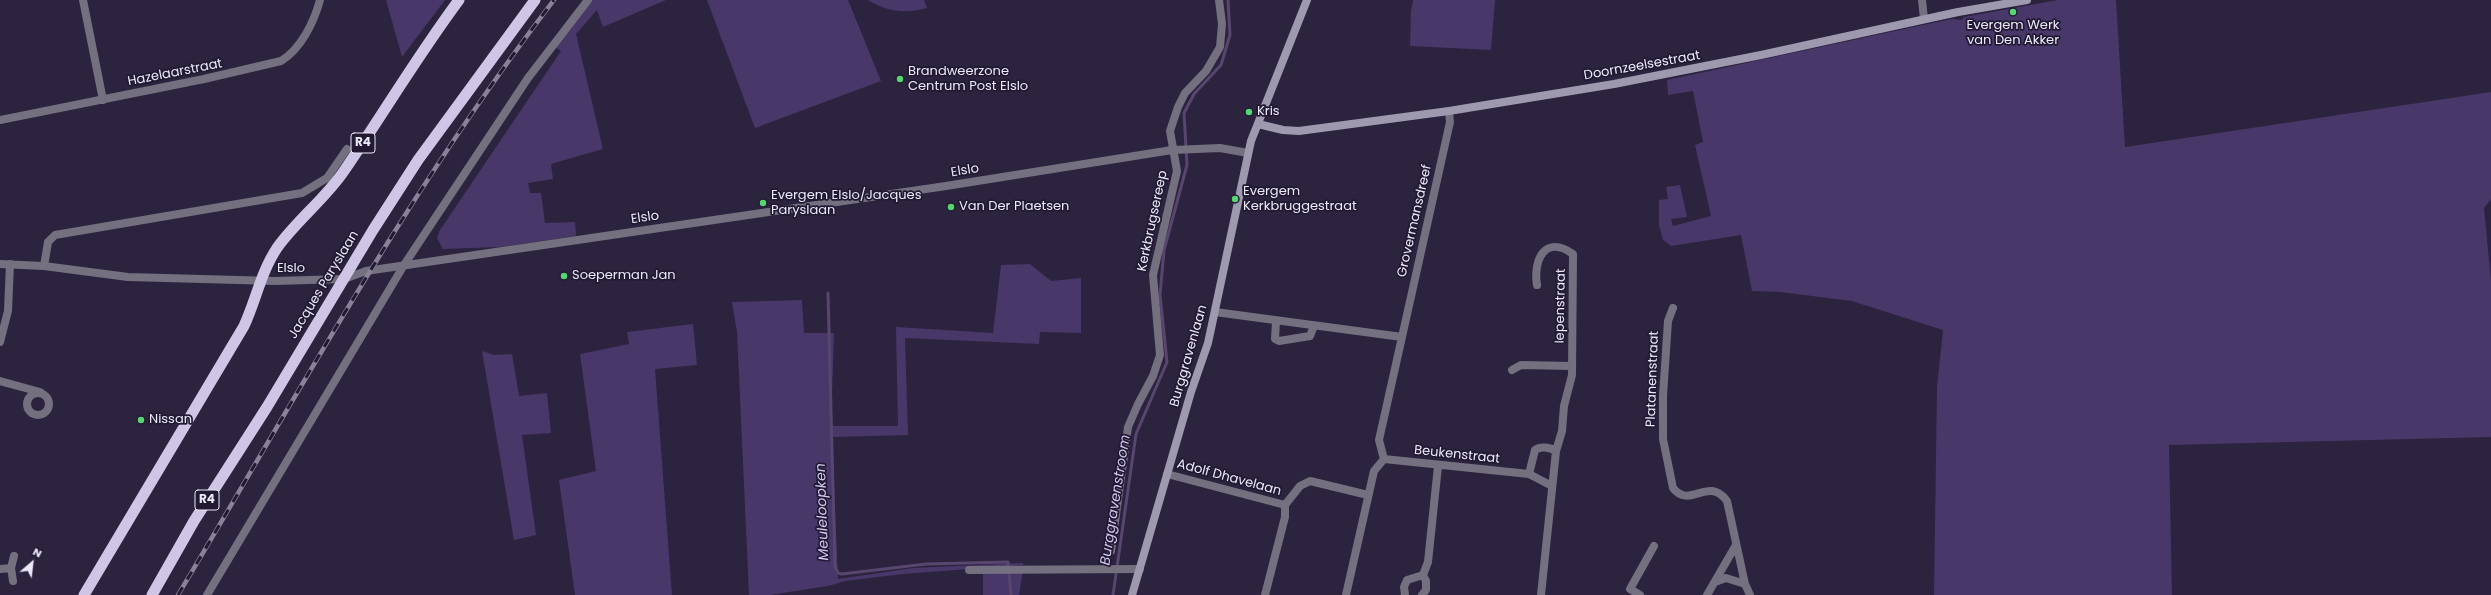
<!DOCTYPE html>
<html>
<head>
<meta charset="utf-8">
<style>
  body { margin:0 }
  #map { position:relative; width:2491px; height:595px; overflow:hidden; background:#2c233e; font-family:Poppins,sans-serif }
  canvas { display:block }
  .north { position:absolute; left:12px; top:543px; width:40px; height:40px; -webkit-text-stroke:3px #221a33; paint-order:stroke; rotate:28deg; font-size:11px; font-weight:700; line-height:16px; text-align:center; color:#ece8fa }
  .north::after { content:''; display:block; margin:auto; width:14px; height:18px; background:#ece8fa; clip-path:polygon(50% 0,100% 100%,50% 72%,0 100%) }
</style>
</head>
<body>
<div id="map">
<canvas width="2491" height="595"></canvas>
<div class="north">N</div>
</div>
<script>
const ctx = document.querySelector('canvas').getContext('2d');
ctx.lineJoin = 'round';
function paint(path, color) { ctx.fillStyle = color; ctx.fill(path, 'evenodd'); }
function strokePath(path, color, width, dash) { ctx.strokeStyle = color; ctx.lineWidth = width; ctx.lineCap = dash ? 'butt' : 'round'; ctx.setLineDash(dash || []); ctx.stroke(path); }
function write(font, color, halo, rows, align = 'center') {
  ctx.font = font + ' Poppins,sans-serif'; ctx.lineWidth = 3.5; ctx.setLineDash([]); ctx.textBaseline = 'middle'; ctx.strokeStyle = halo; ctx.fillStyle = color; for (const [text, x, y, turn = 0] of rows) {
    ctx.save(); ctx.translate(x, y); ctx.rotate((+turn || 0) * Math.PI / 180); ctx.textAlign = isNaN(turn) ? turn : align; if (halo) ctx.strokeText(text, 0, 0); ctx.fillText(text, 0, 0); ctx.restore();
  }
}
paint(new Path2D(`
  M386,0h59l-43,57z
  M591,0h75l-63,27 -6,-17 -21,24 27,115 -52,15 2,15 -25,4 2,10h11l4,30 30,-1 1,14 -76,11 -57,2 -6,-11 3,-8 121,-179 -6,-4z
  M707,0h141l33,81 -126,47z
  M868,0h56l3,8c-23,6 -39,4 -59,-8z
  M1413,0h82l-4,50 -81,-4 1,-35z
  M2058,0h58l9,147 366,-55v107l-7,9 7,72v157l-322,8 3,150h-238l3,-208 6,-57 -91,-29 -72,-9 -28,-1 -11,-56 -70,11 -8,-6 -4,-15v-25l9,-1 -2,-12 14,-2 7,32 -16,2 2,7 38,-10 -16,-71 8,-3 -10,-51 -25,4 -1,-15 256,-55 29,-6 10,1 2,-3z
  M1030,264l21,17 30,-3v55l-41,-1 -1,12 -134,-6 3,97 -76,2 6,142 75,-11 110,-5v2l-120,9 -58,7 -17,5 -58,9h-21l-12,-263 -5,-30 70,-2 2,33h30l-3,93h67l-2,-99 97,6 8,-68z
  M693,324l4,41 -42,4 17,226h-97l-16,-115 37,-9 -16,-117 49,-10 -2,-12z
  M482,351l12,4 18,-1 7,42 28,-3 4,40 -29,2 14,100 -22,5z
  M1023,570l-4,25h-36v-24z`), '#483769');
strokePath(new Path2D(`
  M828,293l7,273 3,7 4,1 84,-10 82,-2 3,33
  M1113,595l23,-161 31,-72 -7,-67 4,-45 23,-85 -3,-52 10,-19 27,-29 9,-30 -2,-35`), '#57466e', 3);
strokePath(new Path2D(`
  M83,0l20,100
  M1922,0l2,19
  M0,120l204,-41 77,-18c20,-12 33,-39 39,-61
  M44,266l4,-24 7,-7 247,-42 25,-15 20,-29
  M1537,285c-4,-25 8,-51 36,-31l-1,121 -8,31 -2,25 -6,20 -15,144
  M1673,308l-5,13 -5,75v43l10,49c17,22 35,-13 54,13l18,83 5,11
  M1215,312l187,25
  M1276,321l-1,18 4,2 31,-5 4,-10
  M0,342l8,-31 2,-47
  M1512,370l9,-5 51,1
  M0,381l40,11
  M27 404a11 11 0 1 1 22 0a11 11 0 1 1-22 0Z
  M1384,459l145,15 23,12
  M1167,474l118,31v12l-20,78
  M1529,474l6,-24c5,-4 15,-3 21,1
  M1285,505l15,-19 10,-5 58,14
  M1111,551l17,-124 10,-23 15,-28 7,-21 -7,-80 24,-104 -7,-40 8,-24 7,-14 21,-22 14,-24 2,-23 -3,-24
  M0,569l11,-1
  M969,570l171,-1
  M13,581l-2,-13 3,-12
  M1715,582l11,-4 19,6
  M207,595l197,-330
  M1346,595l28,-124 10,-12 -5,-19 71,-318 -1,-11
  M1405,595l-1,-8 3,-7 16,-5
  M1422,595l4,-5v-9l-3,-6 5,-13 10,-96
  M1640,595l-10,-6 24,-43
  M1707,595l29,-50`), '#74707f', 8);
strokePath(new Path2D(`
  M0,264l44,2 84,11 147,4 69,-2 22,-8 580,-85 226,-36 48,-2 28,5
  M404,265l124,-187 60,-78`), '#74707f', 8);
strokePath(new Path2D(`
  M1258,124l25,6 16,1 150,-20 165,-27 147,-29 197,-43 69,-12
  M1132,595l59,-203 17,-49 43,-202 56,-141`), '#9f99b0', 8);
strokePath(new Path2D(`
  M84,595l160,-269c12,-26 17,-54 33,-78 20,-28 48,-49 67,-77 39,-57 74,-116 115,-171
  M152,595l42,-74 73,-114 106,-177 45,-70 117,-160`), '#cfc6e6', 11);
const rail = new Path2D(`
  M178,595c120,-201 233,-409 376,-595`);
strokePath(rail, '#898299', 4.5);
strokePath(rail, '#221a33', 3, [9]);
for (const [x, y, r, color] of [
  [2013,12,4,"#57d570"],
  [900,79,4,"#57d570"],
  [1249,112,4,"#57d570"],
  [1235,199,4,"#57d570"],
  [763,203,4,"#57d570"],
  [951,207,4,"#57d570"],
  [564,276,4,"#57d570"],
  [141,420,4,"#57d570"]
]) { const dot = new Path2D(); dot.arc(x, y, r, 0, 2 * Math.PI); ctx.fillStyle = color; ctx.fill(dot); strokePath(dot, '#221a33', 1.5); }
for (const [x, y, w] of [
  [363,143,24],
  [207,500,24]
]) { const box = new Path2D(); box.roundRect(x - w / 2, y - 10, w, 20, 3); ctx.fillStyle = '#221a33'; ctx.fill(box); strokePath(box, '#ece8fa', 1); }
write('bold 12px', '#ece8fa', null, [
  ["R4",363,143],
  ["R4",207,500]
]);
write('13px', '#ece8fa', '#221a33', [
  ["Evergem Werk",2013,26,"center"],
  ["van Den Akker",2013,41,"center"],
  ["Brandweerzone",908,72],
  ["Centrum Post Elslo",908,87],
  ["Kris",1257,112],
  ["Evergem",1243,192],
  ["Kerkbruggestraat",1243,207],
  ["Evergem Elslo/Jacques",771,196],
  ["Paryslaan",771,211],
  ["Van Der Plaetsen",959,207],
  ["Soeperman Jan",572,276],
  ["Nissan",149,420]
], 'left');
write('13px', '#ece8fa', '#221a33', [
  ["Doornzeelsestraat",1642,66,-10],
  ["Hazelaarstraat",175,73,-11],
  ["Elslo",965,171,-9],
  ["Elslo",645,218,-8],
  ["Kerkbrugsereep",1153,221,-78],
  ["Grovermansdreef",1415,221,-77],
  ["Elslo",291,269],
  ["Jacques Paryslaan",324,285,-59],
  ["Iepenstraat",1561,306,-89],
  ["Burggravenlaan",1189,356,-74],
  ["Platanenstraat",1653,379,-88],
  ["Beukenstraat",1457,455,6],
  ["Adolf Dhavelaan",1229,478,15]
]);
write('italic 14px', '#d3c8f1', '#221a33', [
  ["Burggravenstroom",1116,500,-81],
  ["Meuleloopken",823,512,-92]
]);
</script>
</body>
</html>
